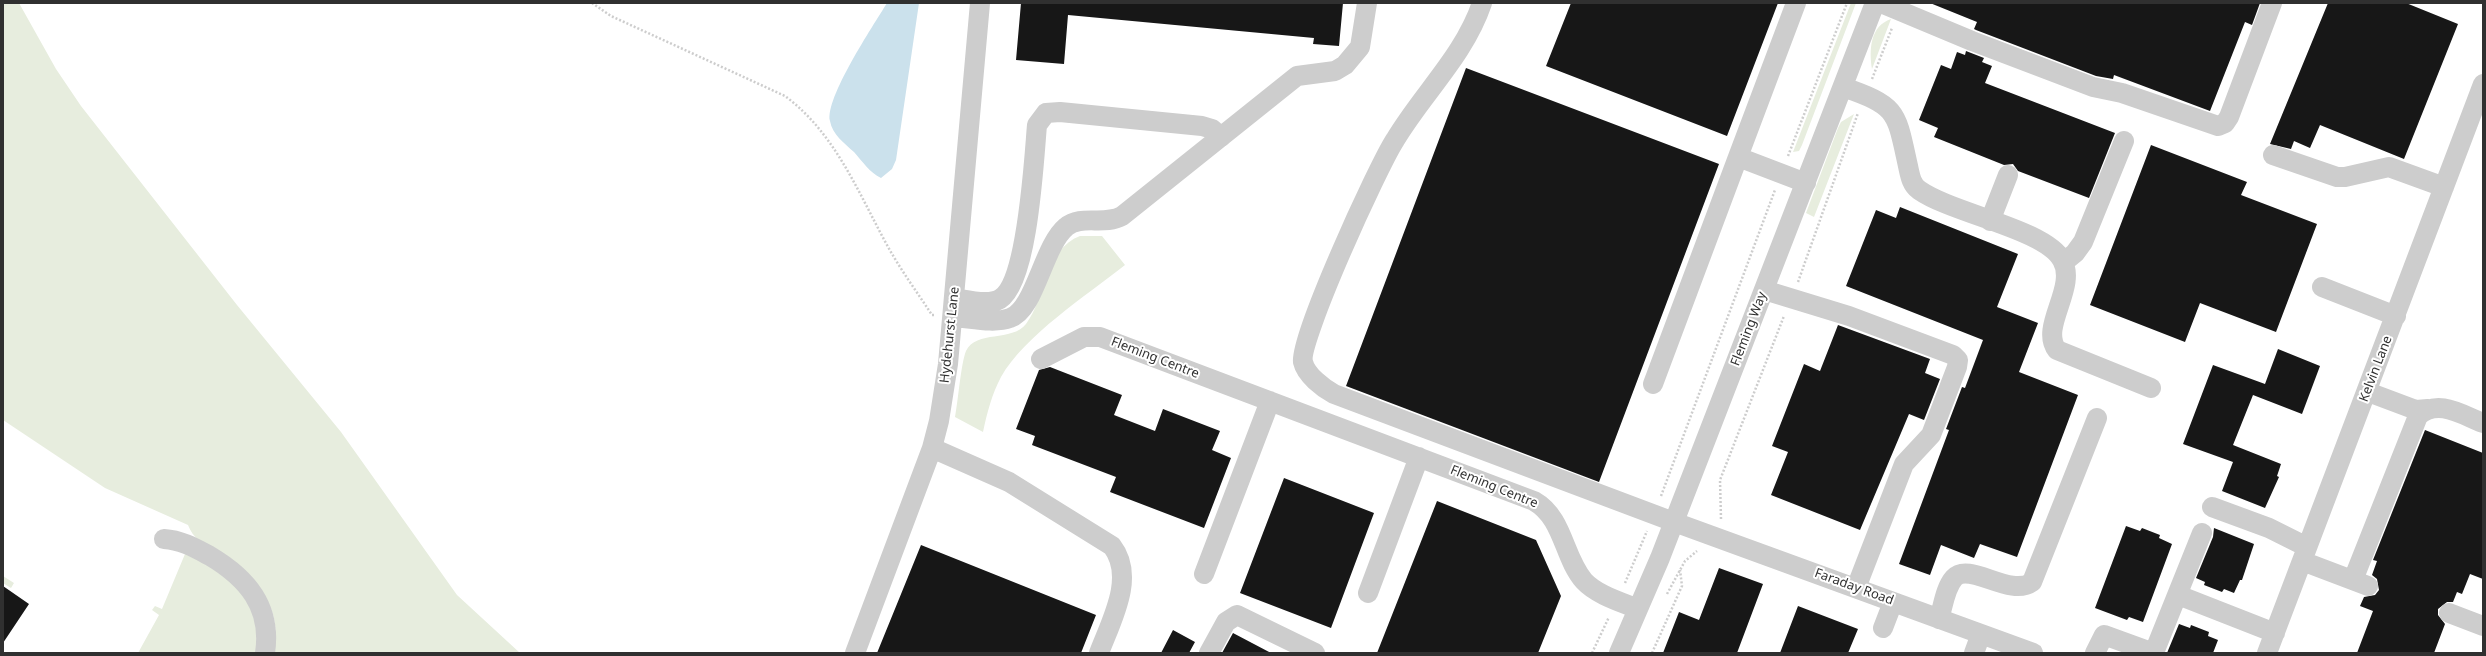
<!DOCTYPE html>
<html>
<head>
<meta charset="utf-8">
<style>
  body { margin:0 }
  #map { position:relative; width:2486px; height:656px; overflow:hidden; background:#fff; font-family:"Noto Sans",sans-serif }
  canvas { display:block }
  .frame { position:absolute; inset:0; border:4px solid #303030; pointer-events:none }
</style>
</head>
<body>
<div id="map">
<canvas width="2486" height="656"></canvas>
<div class="frame"></div>
</div>
<script>
const ctx = document.querySelector('canvas').getContext('2d');
ctx.lineJoin = 'round';
function paint(path, color) { ctx.fillStyle = color; ctx.fill(path, 'evenodd'); }
function strokePath(path, color, width, dash) { ctx.strokeStyle = color; ctx.lineWidth = width; ctx.lineCap = dash ? 'butt' : 'round'; ctx.setLineDash(dash || []); ctx.stroke(path); }
function write(font, color, halo, rows, align = 'center') {
  ctx.font = font + ' "Noto Sans",sans-serif'; ctx.lineWidth = 4; ctx.setLineDash([]); ctx.textBaseline = 'middle'; ctx.strokeStyle = halo; ctx.fillStyle = color; for (const [text, x, y, turn = 0] of rows) {
    ctx.save(); ctx.translate(x, y); ctx.rotate((+turn || 0) * Math.PI / 180); ctx.textAlign = isNaN(turn) ? turn : align; if (halo) ctx.strokeText(text, 0, 0); ctx.fillText(text, 0, 0); ctx.restore();
  }
}
paint(new Path2D(`
  M3,3h16l37,66 25,37 156,199 104,127 116,163 63,58h-246c10,-55 -23,-73 -62,-102 -10,-8 -19,-13 -24,-26l-83,-37 -102,-68z
  M1851,3h5l-54,142 -3,6 -6,1z
  M1891,19l-19,50c-3,-19 -2,-43 19,-50z
  M1854,114l-40,103 -8,-4 32,-85 3,-6z
  M1080,236h22l23,29c-38,30 -101,71 -124,112 -9,17 -14,36 -18,55l-28,-15c3,-15 6,-54 11,-66 10,-21 46,-9 60,-27 20,-26 19,-75 54,-88z
  M185,554l26,9 36,35 10,28 -1,27h-118l21,-38 -7,-5 3,-4 7,3z
  M3,576l11,7 -3,5 -8,-5z`), '#e7edde');
paint(new Path2D(`
  M887,3h32l-23,157 -4,9 -11,9c-11,-5 -19,-17 -27,-26 -9,-8 -22,-18 -24,-31 -5,-23 43,-95 57,-118z`), '#cbe1ec');
paint(new Path2D(`
  M1021,3h322l-4,43 -26,-2 1,-6 -246,-23 -4,49 -48,-4z
  M1571,3h207l-51,133 -181,-70z
  M1930,3h330l-8,22 -7,-3 -35,89 -96,-36 -1,4 -17,-3 -120,-46 -2,-1 3,-7z
  M2328,3h78l52,21 -54,135 -84,-34 -10,23 -16,-7 -3,8 -21,-5z
  M1966,51l18,7 -2,4 10,4 -7,17 130,50 -26,65 -71,-27 -5,-7 -9,1 -70,-28 4,-9 -19,-8 22,-55 10,4 6,-17 8,3z
  M1466,68l253,96 -120,318 -253,-96z
  M2151,145l96,37 -6,13 76,29 -41,108 -76,-29 -15,39 -95,-37z
  M1900,207l118,47 -21,53 41,16 -19,49 59,23 -61,162 -37,-13 -6,14 -33,-13 -11,30 -31,-11 50,-134 -3,-1 16,-42 3,1 18,-48 -137,-54 30,-76 20,8z
  M1838,325l92,34 -5,14 15,6 -16,41 -15,-6 -49,116 -89,-35 17,-43 -16,-6 32,-82 16,7z
  M2278,349l42,17 -18,48 -49,-19 -20,50 48,19 -4,12 2,1 -14,31 -43,-17 11,-29 -50,-18 30,-79 52,19z
  M1050,367l72,28 -8,20 41,16 8,-22 57,22 -8,19 19,8 -27,70 -94,-36 6,-15 -84,-32 3,-9 -19,-7 23,-59z
  M2425,430l58,23v126l-13,-5 -8,20 -5,-2 -4,10h-6l-9,7v6l7,9 -11,29h-77l16,-42 -13,-5 4,-9 11,-2 4,-5 -2,-11 -5,-4 5,-14 -4,-1z
  M1284,478l90,35 -43,115 -91,-35z
  M1437,501l99,39 25,56 -23,57h-161z
  M2126,526l14,5 2,-3 18,7 -1,3 13,6 -29,78 -14,-5 -2,3 -32,-12z
  M2214,528l40,16 -12,36h-2l-6,13 -10,-4 -2,3 -18,-7 1,-3 -9,-4 17,-41z
  M921,545l175,70 -15,38h-204z
  M1719,568l44,16 -26,69h-74l16,-41 20,8z
  M3,586l26,18 -26,39z
  M1798,606l60,23 -10,24h-68z
  M2179,624l11,4 1,-3 18,7 -1,4 10,4 -5,13h-46z
  M1173,630l22,12 -6,11h-28z
  M1233,633l38,20h-49z`), '#171717');
strokePath(new Path2D(`
  M592,3l19,13 174,80c50,37 73,96 102,149 13,24 30,47 45,70h2
  M1872,79l20,-51
  M1788,156l59,-153
  M1798,282l60,-169
  M1661,496l114,-306
  M1721,519l-1,-39 64,-164
  M1625,583l22,-52
  M1667,594l18,-33 12,-10
  M1592,653l17,-36
  M1652,653l30,-67 -2,-16`), '#cdcdcd', 2.5, [2, 2]);
strokePath(new Path2D(`
  M1482,3c-18,53 -59,90 -87,137 -17,26 -97,201 -92,222 3,13 20,26 31,32l340,128 359,131
  M1796,3l-58,154 68,26
  M1881,3l91,38 121,46 29,6 96,33 7,-3 4,-6 43,-114
  M1843,87c55,19 53,24 65,79 2,9 3,18 11,24 34,24 126,39 143,70 16,27 -23,67 -5,90l94,38
  M2273,155l64,22h8l44,-10 55,20
  M1990,221l18,-46
  M2064,262l11,-9 8,-11 41,-101
  M2322,287l74,29
  M1764,290l85,26 104,39 5,5 -1,7 -26,68 -27,29 -48,124
  M954,298c13,2 34,8 46,1 28,-17 34,-141 37,-174l9,-12 14,-1 142,14 10,3 9,8
  M953,317c17,1 41,7 57,1 25,-8 33,-72 56,-91 15,-13 38,-1 56,-11l175,-140 38,-5 10,-6 15,-18 7,-44
  M1041,359l43,-22h16l434,164c30,17 29,56 50,80 13,14 37,21 54,28
  M1653,384l85,-227
  M2368,392l48,18 12,-1
  M932,448l77,34 103,64c24,31 -1,75 -13,107
  M2212,507l57,21 38,19
  M164,539c17,1 31,9 46,17 37,22 62,51 55,97
  M2302,561l66,25
  M1204,574l66,-173
  M2353,580l65,-164c20,-18 44,-1 65,7
  M1368,593l51,-136
  M2178,595l97,38
  M2449,613l34,13
  M1939,619c4,-12 6,-31 15,-41 15,-17 56,20 78,4l65,-164
  M1883,628l10,-26
  M855,653l77,-205 7,-27 9,-57 32,-361
  M1209,653l17,-31 11,-7 78,38
  M1619,653l41,-95 215,-555
  M1974,653l7,-19
  M2095,653l9,-18 44,16 7,-1 47,-117
  M2267,653l216,-569`), '#cdcdcd', 20);
write('13px', '#303030', '#fff', [
  ["Fleming Way",1749,329,-69],
  ["Hydehurst Lane",950,335,-84],
  ["Fleming Centre",1155,358,21],
  ["Kelvin Lane",2376,369,-69],
  ["Fleming Centre",1494,487,22],
  ["Faraday Road",1854,587,20]
]);
</script>
</body>
</html>
